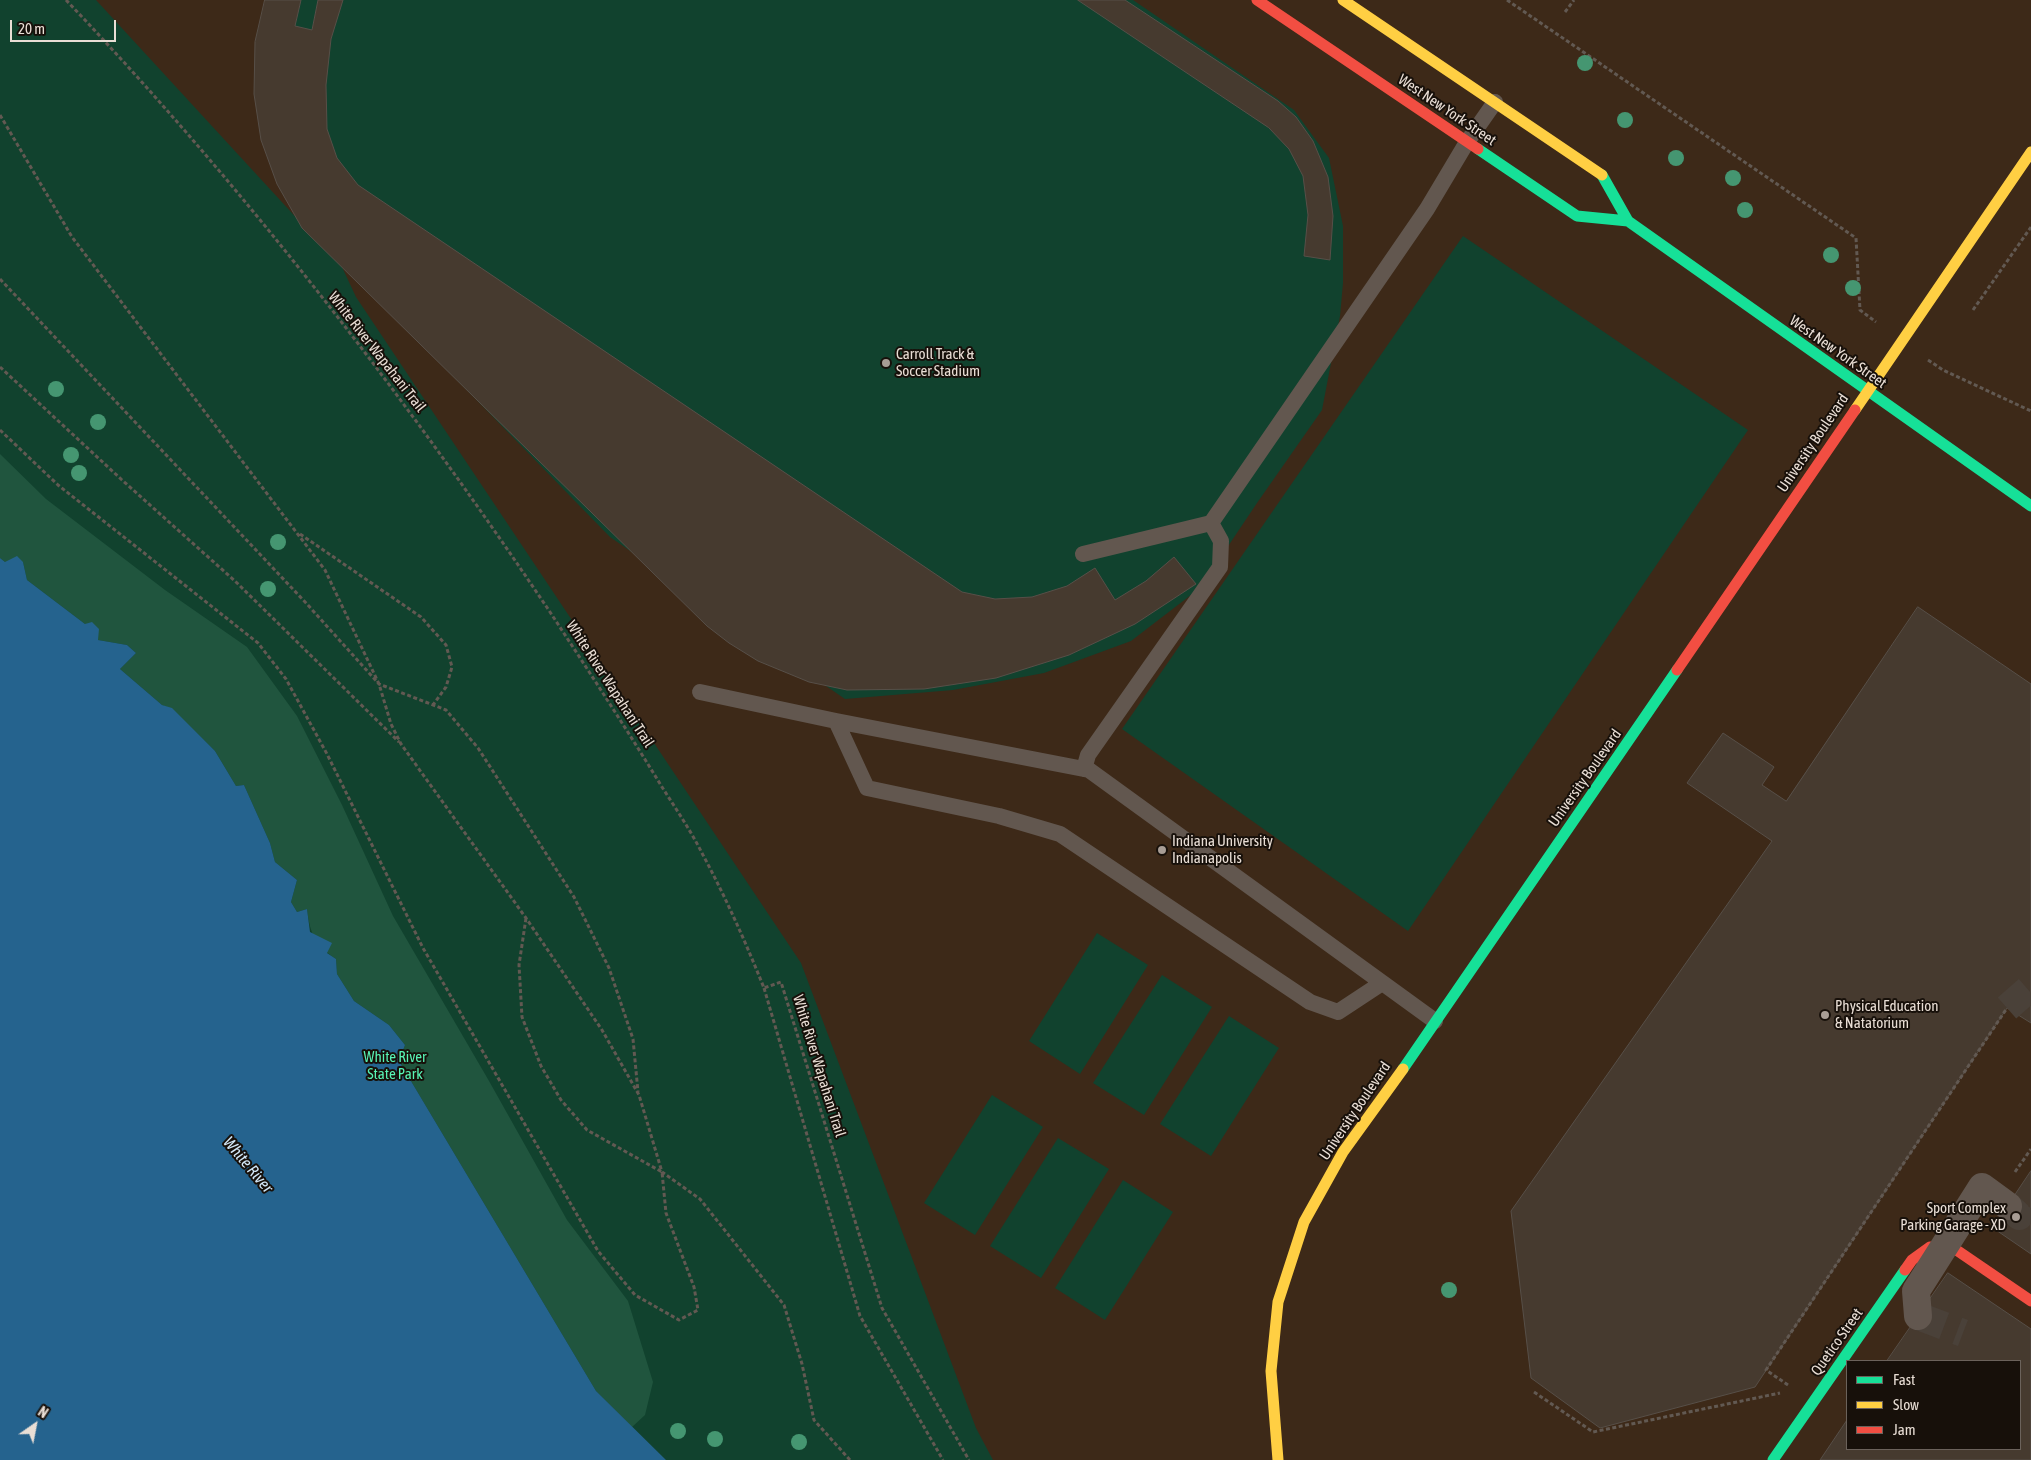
<!DOCTYPE html>
<html>
<head>
<meta charset="utf-8">
<style>
  body { margin:0 }
  #map { position:relative; width:2031px; height:1460px; overflow:hidden; background:#2e251d; font-family:"Asap Condensed",sans-serif }
  canvas { display:block }
  .legend { position:absolute; left:1846px; top:1360px; width:175px; height:90px; box-sizing:border-box; background:#17100a; border:1px solid #6b625b; margin:0; padding:6px 9px; list-style:none; font-size:15px; color:#e9ded5 }
  .legend li { display:flex; align-items:center; gap:10px; height:25px }
  .legend b { width:25px; border:1px solid #6b625b }
  .north { position:absolute; left:10px; top:1400px; width:50px; height:50px; -webkit-text-stroke:4px #17100a; paint-order:stroke; rotate:33deg; font-size:14px; font-weight:700; line-height:20px; text-align:center; color:#e9ded5 }
  .north::after { content:''; display:block; margin:auto; width:18px; height:22px; background:#e9ded5; clip-path:polygon(50% 0,100% 100%,50% 72%,0 100%) }
  .scale { position:absolute; left:10px; top:20px; width:106px; height:22px; box-sizing:border-box; border:2px solid #e9ded5; border-top:0; padding-left:6px; font-size:15px; line-height:18px; white-space:nowrap; color:#e9ded5; -webkit-text-stroke:4px #17100a; paint-order:stroke }
</style>
</head>
<body>
<div id="map">
<canvas width="2031" height="1460"></canvas>
<ul class="legend">
<li><b style="height:6px;background:#16e098"></b>Fast</li>
<li><b style="height:6px;background:#ffcf43"></b>Slow</li>
<li><b style="height:6px;background:#f24e42"></b>Jam</li>
</ul>
<div class="north">N</div>
<div class="scale">20 m</div>
</div>
<script>
const ctx = document.querySelector('canvas').getContext('2d');
ctx.lineJoin = 'round';
function paint(path, color) { ctx.fillStyle = color; ctx.fill(path, 'evenodd'); }
function strokePath(path, color, width, dash) { ctx.strokeStyle = color; ctx.lineWidth = width; ctx.lineCap = dash ? 'butt' : 'round'; ctx.setLineDash(dash || []); ctx.stroke(path); }
function write(font, color, halo, rows, align = 'center') {
  ctx.font = font + ' "Asap Condensed",sans-serif'; ctx.lineWidth = 4; ctx.setLineDash([]); ctx.textBaseline = 'middle'; ctx.strokeStyle = halo; ctx.fillStyle = color; for (const [text, x, y, turn = 0] of rows) {
    ctx.save(); ctx.translate(x, y); ctx.rotate((+turn || 0) * Math.PI / 180); ctx.textAlign = isNaN(turn) ? turn : align; if (halo) ctx.strokeText(text, 0, 0); ctx.fillText(text, 0, 0); ctx.restore();
  }
}
paint(new Path2D(`
  M0,0h2031v1460h-1230zM1847,1361h173v88h-173z`), '#3d2918');
paint(new Path2D(`
  M0,0h96l218,237 -44,-237h863l161,110 35,48 14,68v57l-3,33 -18,94 -65,93 -57,85 -69,53 -87,32 -91,17 -108,9 -235,-162 -225,-231 -43,-39 14,30 445,666 175,465 17,32h-993z
  M1463,236l285,194 -340,501 -286,-202z
  M1097,933l51,32 -68,109 -51,-33z
  M1162,975l50,32 -68,108 -51,-32z
  M1229,1016l50,32 -68,108 -51,-32z
  M992,1095l51,32 -68,108 -51,-32z
  M1058,1138l51,31 -68,109 -51,-32z
  M1123,1180l50,32 -68,108 -50,-32z`), '#11422e');
paint(new Path2D(`
  M0,454l46,45 119,91 82,57 50,69 45,89 51,111 96,165 78,139 61,81 25,81 -8,33 -13,12 -36,-36 -197,-330 6,-16 -16,-20 -35,-24 -17,-27 -1,-15c-21,-14 -26,-25 -29,-50l-10,3 -6,-10 6,-22 -22,-18 -5,-19 -26,-58 -8,1 -21,-35 -43,-42 -10,-4 -42,-36 16,-16 -9,-8 -29,-5 -13,-16 -58,-44 -4,-18h-18l-5,-4z`), '#20553e');
paint(new Path2D(`
  M17,556l6,6 4,18 58,44 7,-2 7,7 -1,11 29,5 9,8 -16,16 42,36 10,3 43,43 21,35 8,-1 26,58 5,19 22,18 -6,22 6,10 10,-3 3,23 22,11 -5,10 9,6 1,15 17,27 35,24 16,20 -6,16 197,330 70,69h-666v-902l5,4z`), '#25638e');
const building = new Path2D(`
  M265,0h36l-6,26 17,4 6,-30h25l-12,39 -5,46 1,44 10,29 21,27 604,407 33,7 37,-2 35,-11 28,-18 20,32 31,-19 28,-24 22,27 -61,40 -66,31 -73,23 -72,11 -77,1 -38,-8 -51,-21 -29,-18 -22,-17 -405,-398 -25,-44 -16,-44 -7,-46 1,-52z
  M1078,0h47l153,101 18,16 17,24 15,36 5,39 -3,44 -26,-4 4,-41 -5,-39 -14,-27 -20,-21z
  M1918,607l113,77v339l-24,-15 -252,379 -155,41 -69,-50 -20,-167 261,-370 -85,-58 36,-50 51,34 -12,18 24,16z
  M2031,1171v83l-38,-26z
  M1948,1273l83,56v131h-211l27,-40v29h173v-88h-133z`);
paint(building, '#463a2f');
strokePath(building, '#574f48', 1);
strokePath(new Path2D(`
  M2007,1008l24,-21
  M2008,1206l11,10 12,-18
  M1918,1316l45,17`), '#4a4139', 28, [28, 14]);
strokePath(new Path2D(`
  M66,0c179,188 339,396 484,612 38,58 76,116 112,175 14,22 29,44 41,68 23,43 43,88 61,133l17,-6 101,326 87,152
  M1507,0l349,238 4,72 16,12
  M1565,12l9,-12
  M0,115l72,122 253,333 54,114 12,40 10,20 125,174 76,112 37,65 23,77 38,27 84,106 18,59 12,56 36,40
  M0,279l306,324 73,81 67,26 32,38 96,149 35,71 24,71 5,53
  M1973,310l58,-83
  M1928,360l15,10 88,41
  M0,367l122,113 113,101 164,161
  M0,430l58,55 200,158 28,36 41,75 96,194 175,303 37,44 44,25 19,-10 -4,-23 -28,-74 -4,-41 -75,-42 -26,-30 -20,-34 -19,-49 -3,-52 7,-47
  M300,534l121,83 25,28 6,22 -6,20 -13,18
  M764,988l96,328 83,144
  M2015,1172l16,-23
  M1788,1385l-22,-15 241,-362
  M1534,1392l59,40 187,-39`), '#625952', 3, [4, 2.5]);
strokePath(new Path2D(`
  M1083,554l128,-31 216,-314 40,-67 28,-40
  M700,692l136,29 253,49 346,251
  M836,721l31,67 132,28 61,18 250,168 28,10 44,-29
  M1084,769l4,-14 132,-188 1,-26 -10,-18`), '#62574f', 16);
strokePath(new Path2D(`
  M1478,149l99,67 51,5
  M1602,175l26,46 403,285
  M1403,1069l274,-399
  M1773,1460l132,-190`), '#16e098', 11);
strokePath(new Path2D(`
  M1343,0l259,175
  M1855,410l176,-258
  M1278,1460l-7,-89 7,-69 26,-80 39,-70 60,-83`), '#ffcf43', 11);
strokePath(new Path2D(`
  M1257,0l221,149
  M1677,670l178,-260
  M1905,1270l7,-10 18,-13 25,2 76,52`), '#f24e42', 11);
strokePath(new Path2D(`
  M1918,1316l-2,-25 66,-104 26,19`), '#62574f', 28);
ctx.fillStyle = '#459671';
for (const [x, y] of [
  [1585,63],
  [1625,120],
  [1676,158],
  [1733,178],
  [1745,210],
  [1831,255],
  [1853,288],
  [56,389],
  [98,422],
  [71,455],
  [79,473],
  [278,542],
  [268,589],
  [1449,1290],
  [678,1431],
  [715,1439],
  [799,1442]
]) { ctx.beginPath(); ctx.arc(x, y, 8, 0, 2 * Math.PI); ctx.fill(); }
for (const [x, y, r, color] of [
  [886,363,5,"#a89d95"],
  [1162,850,5,"#a89d95"],
  [1825,1015,5,"#a89d95"],
  [2016,1217,5,"#a89d95"]
]) { const dot = new Path2D(); dot.arc(x, y, r, 0, 2 * Math.PI); ctx.fillStyle = color; ctx.fill(dot); strokePath(dot, '#17100a', 2); }
write('15px', '#e9ded5', '#17100a', [
  ["West New York Street",1447,110,34],
  ["White River Wapahani Trail",377,352,52],
  ["West New York Street",1838,352,35],
  ["University Boulevard",1813,443,-56],
  ["White River Wapahani Trail",610,684,57],
  ["University Boulevard",1585,778,-55],
  ["White River Wapahani Trail",819,1066,73],
  ["University Boulevard",1355,1111,-56],
  ["Quetico Street",1837,1342,-55]
]);
write('15px', '#e9ded5', '#17100a', [
  ["Carroll Track &",896,354],
  ["Soccer Stadium",896,371],
  ["Indiana University",1172,841],
  ["Indianapolis",1172,858],
  ["Physical Education",1835,1006],
  ["& Natatorium",1835,1023],
  ["Sport Complex",2006,1208,"right"],
  ["Parking Garage - XD",2006,1225,"right"]
], 'left');
write('15px', '#58f3b5', '#17100a', [
  ["White River",395,1057],
  ["State Park",395,1074]
]);
write('italic 16px', '#d3e8f8', '#17100a', [
  ["White River",248,1165,50]
]);
</script>
</body>
</html>
